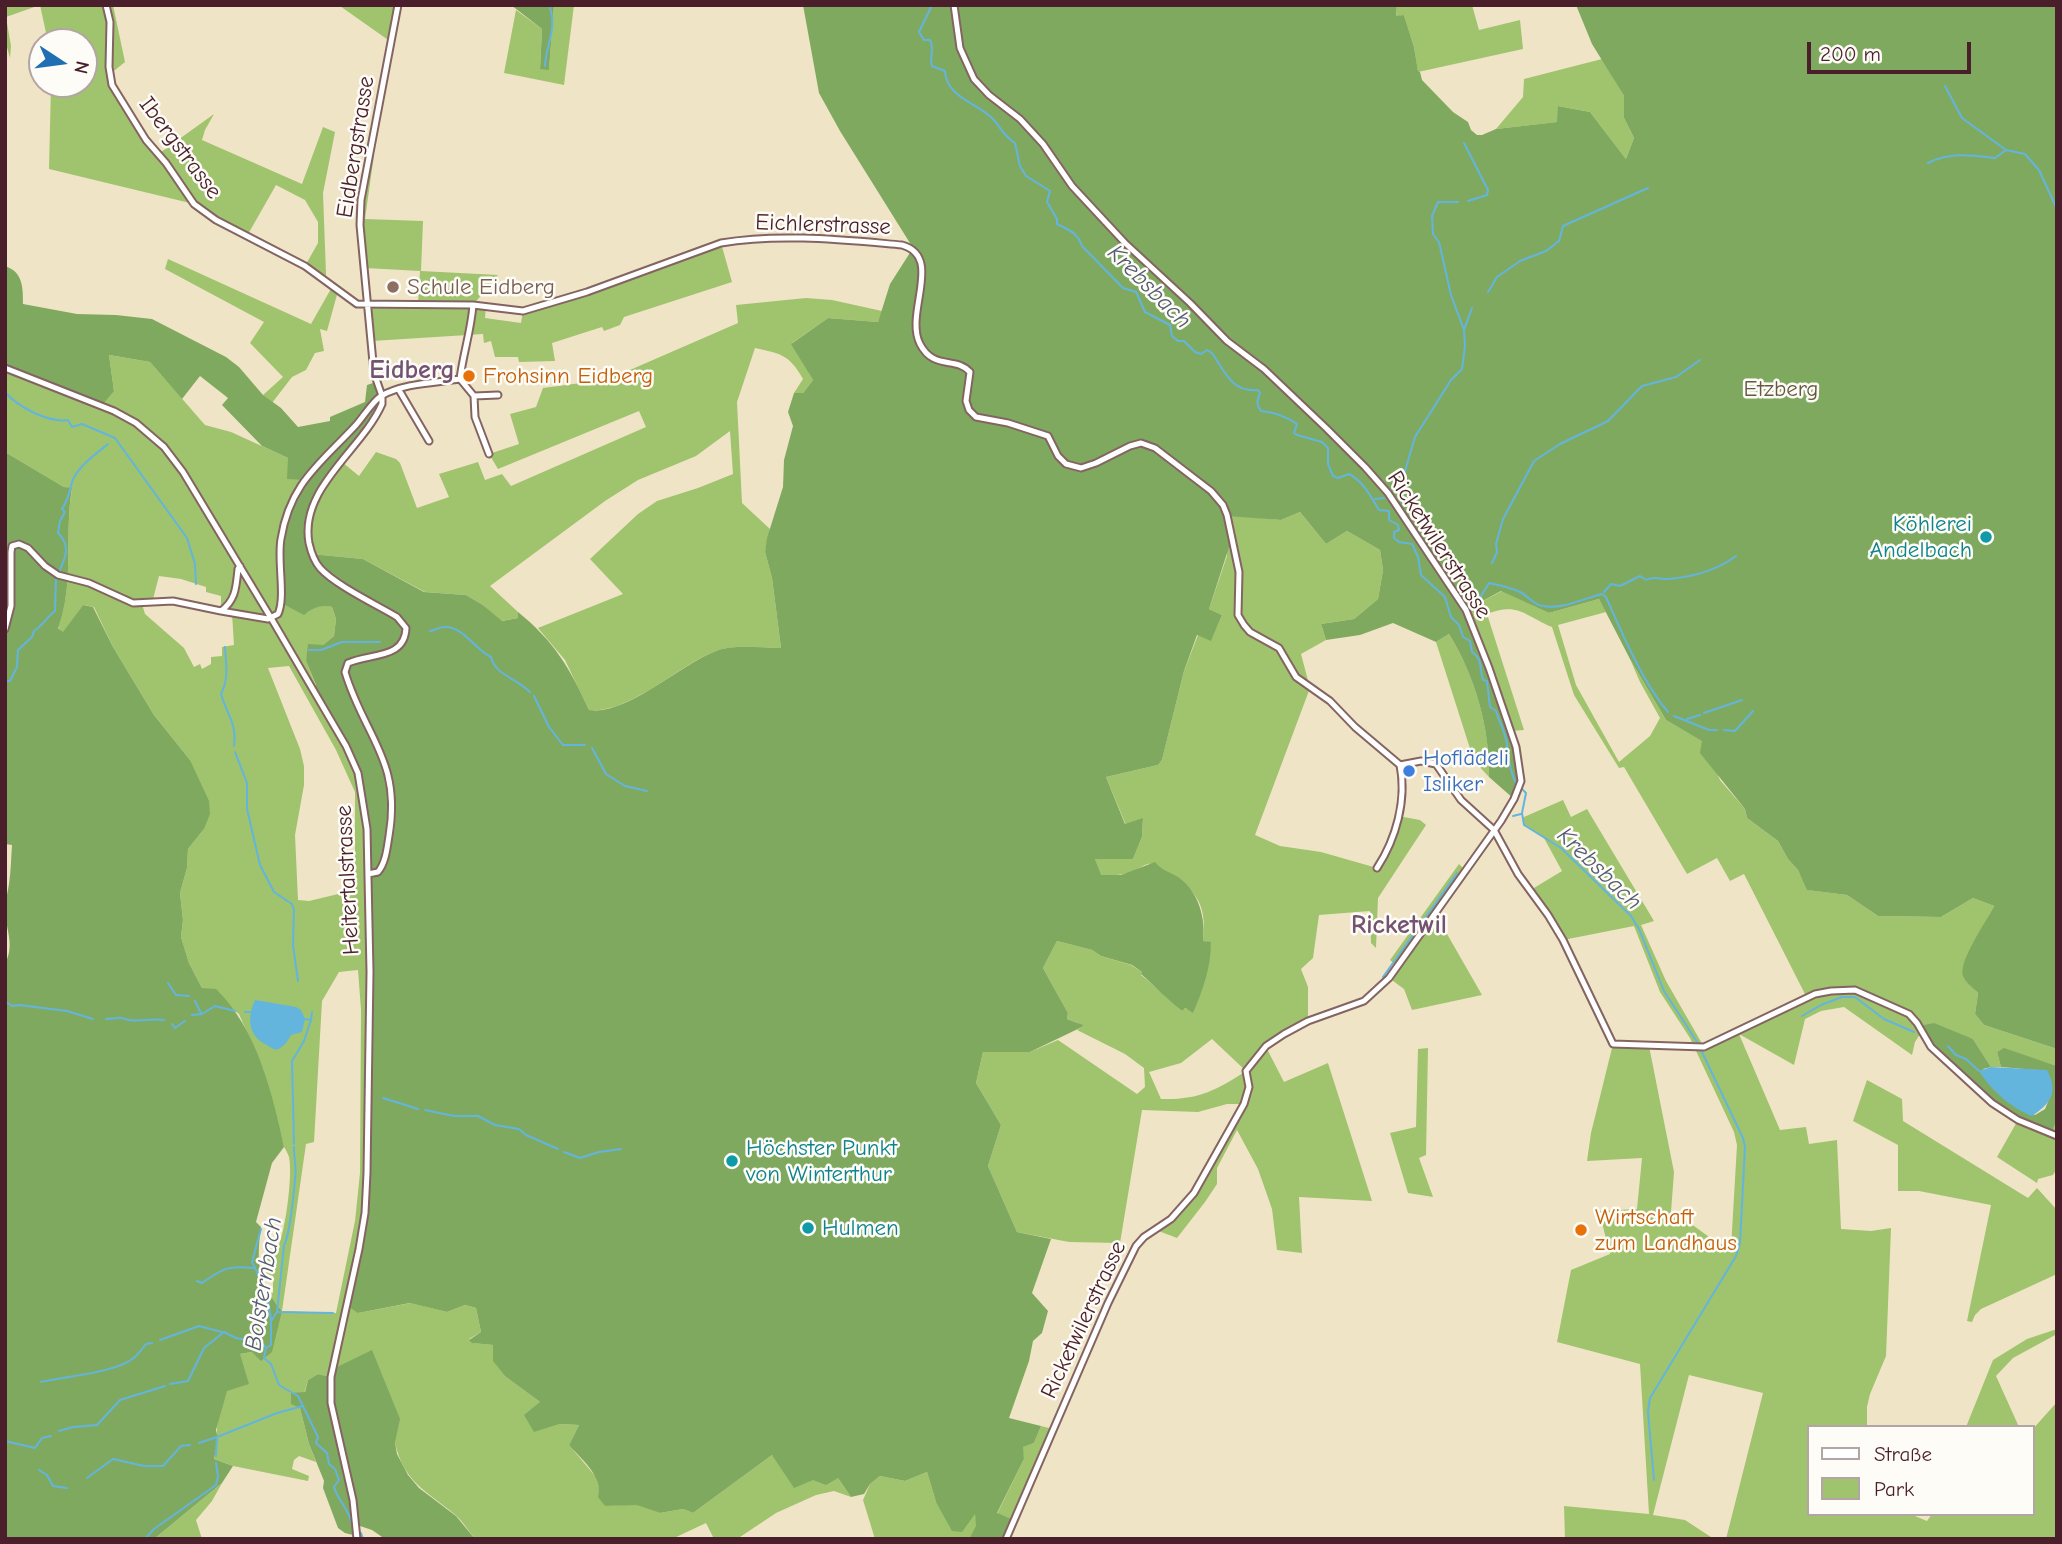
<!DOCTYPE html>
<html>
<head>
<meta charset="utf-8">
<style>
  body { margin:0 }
  #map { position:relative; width:2062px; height:1544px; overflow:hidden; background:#f0e4c7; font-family:"Comic Neue",sans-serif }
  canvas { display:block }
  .frame { position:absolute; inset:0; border:7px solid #4a1f2b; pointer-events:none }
  .legend { position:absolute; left:1807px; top:1425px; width:228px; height:91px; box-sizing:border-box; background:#fdfcf7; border:2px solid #b5a4a5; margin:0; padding:9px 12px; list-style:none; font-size:21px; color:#4a1f2b }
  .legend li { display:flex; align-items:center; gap:14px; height:35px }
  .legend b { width:35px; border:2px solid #b5a4a5 }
  .north { position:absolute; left:28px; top:28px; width:70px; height:70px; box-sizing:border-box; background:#fdfcf7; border:2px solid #b5a4a5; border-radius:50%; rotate:103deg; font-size:19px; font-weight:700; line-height:28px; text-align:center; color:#4a1f2b }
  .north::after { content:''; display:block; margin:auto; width:24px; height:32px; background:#1f6fb2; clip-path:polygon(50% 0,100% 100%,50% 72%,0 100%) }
  .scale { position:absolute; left:1807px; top:42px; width:164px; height:32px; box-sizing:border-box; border:4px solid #4a1f2b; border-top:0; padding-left:9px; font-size:21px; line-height:24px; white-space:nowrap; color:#4a1f2b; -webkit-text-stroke:5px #fdfcf7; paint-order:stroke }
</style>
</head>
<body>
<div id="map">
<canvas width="2062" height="1544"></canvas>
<div class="frame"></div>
<ul class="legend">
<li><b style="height:9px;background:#fff"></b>Straße</li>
<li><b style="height:19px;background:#a0c36d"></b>Park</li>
</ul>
<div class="north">N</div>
<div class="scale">200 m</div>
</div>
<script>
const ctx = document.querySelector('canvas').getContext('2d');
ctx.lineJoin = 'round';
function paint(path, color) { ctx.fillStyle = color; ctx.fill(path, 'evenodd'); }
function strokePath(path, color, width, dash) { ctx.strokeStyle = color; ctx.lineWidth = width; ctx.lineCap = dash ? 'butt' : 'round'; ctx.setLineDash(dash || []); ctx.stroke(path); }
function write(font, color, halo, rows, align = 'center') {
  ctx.font = font + ' "Comic Neue",sans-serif'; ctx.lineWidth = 5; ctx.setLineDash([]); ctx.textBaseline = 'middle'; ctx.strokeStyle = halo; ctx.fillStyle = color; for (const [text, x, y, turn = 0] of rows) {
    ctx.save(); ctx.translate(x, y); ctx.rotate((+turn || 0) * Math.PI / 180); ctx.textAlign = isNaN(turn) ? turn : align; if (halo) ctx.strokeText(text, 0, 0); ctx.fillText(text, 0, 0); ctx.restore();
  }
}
paint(new Path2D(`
  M10,5h103l12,57 -15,12 2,11 45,70 57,-41 -9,16 -3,10 100,44 21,-57 12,5 -12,61 3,81 -2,7 -19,-15 13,-23v-21l-13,-22 -29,-15 -29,51 -53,-32 -145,-35 2,-85h33v-42h-36l-8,-37 -34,12 5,29 -1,12 -5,-18v-32z
  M339,5h59l-7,37 -51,-36z
  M554,5h20l-10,80 -60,-12 12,-63 26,19 -2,40h9z
  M1397,5h75l7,25 41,-10 3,29 -105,23 -4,-25 -10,-32 -8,2z
  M1602,59l22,37v22l10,20 -8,21 -36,-47 -32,-6v16l-62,7 27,-32 1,-18z
  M374,155l-9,64 58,2 -2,50 77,4 -25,30 13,2 -1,11 36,5 2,-12 16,-3 182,-65 11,39 -108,35 -4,8 -16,6 -2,-4 -50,16 3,18 -36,1 -1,-5h-23l-4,-16 -7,2 -1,-9 -111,7 -4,-36 50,-1 2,-33 -55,-3 -5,-42 9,-70z
  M168,259l143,65 21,-37 6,4 -11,40 -7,-2 4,22 -9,2 -9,17 -14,7 -20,26 -9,-8 20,-18 -33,-34 14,-21 -99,-53z
  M806,298l26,2 50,11 -4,11 -50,-4 -36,25 21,37 -10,13h-9l9,-14c-14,-25 -22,-25 -48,-31l-18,54 5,101 28,26 -5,23 7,26 9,70c-20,0 -46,-4 -65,3 -36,13 -88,64 -127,59l-24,-50 -27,-32 85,-34 -33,-35 48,-45 19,-13 41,-13 35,-14 -3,-43 -34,25 -58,24 -33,21 -115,85 28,26v6l-17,3 -18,-16 -17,-10 -41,-3 -62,-33 -52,-5 -2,-40 9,-19 24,-33 17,14 17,-24 20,7 4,4 17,45 32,-11 -10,-23 39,-12 7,18 17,-6 9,12 135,-59 -7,-16 -141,58 -9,-15 30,-10 -9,-30 26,-7 7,-19 61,-8 19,-7 115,-50 -2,-18z
  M109,355l41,7 55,63 26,7 57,26 16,22 3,133c8,-7 14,-9 25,-6l4,12 -2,17 -11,9 -14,4 -3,12 10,25 -3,1 45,86 6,31 6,261 -12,248 53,-10 36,9 18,-7 11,3 5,24 -12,7 4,4 20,2 13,32 34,25 19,22 20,1 -10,20 27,32 9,29 32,-2 23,9 23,-4 10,4 79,-58 41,25 25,-2 13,19 -17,-6 -18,4 -40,18 -39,26h-23l-8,-16 -34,16h-197c-7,-9 -13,-19 -22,-26 -28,-23 -50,-32 -58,-71l-64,-65 -13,-3 -10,6 -8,28 9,36 7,18 -17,-6 -5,4 -2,9 17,7 -1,5 -75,-15 -19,-7c2,-10 2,-18 3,-28 0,-22 16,-57 23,-77l12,-2 30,-41 -14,-18h5v-17l-11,-4 -2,-4 10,-19 6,2c9,-14 17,-76 13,-94 0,-1 -4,-9 -5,-10l-21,-78 -24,-55 -37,-26 -13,-25 -8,-26 2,-17 -3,-27 7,-25 1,-19 16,-20 -14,-69 -36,-45 -41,-68 -19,-40 -11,-2 -20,28 -5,-6c17,-43 6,-93 14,-138l-8,-2 -59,-35v-84l109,23zM159,576l22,3 25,8v5l15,4v15l11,2 2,32 -12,2v9l-11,1v7l-9,5 -2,-5 -6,3 -10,-19 -39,-34 -3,-10 10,-1zM289,666l47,84 19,42v98l-46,11 -11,-1 -3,-65 9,-50v-19l-4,-17 -32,-81zM358,970l3,40 -1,163 -5,48 -19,92 -54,-2 24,-167 8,-2 8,-141 17,-29z
  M1300,512l26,32 21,-13 33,19 3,20 -5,29 -24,20 -33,5 5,16 -25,14 9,34 -55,147 25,11 41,6 56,16 21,-52 22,4 6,5 -48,73 -2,50 -5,-5 -1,-32 -51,4 -6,43 -12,11 7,18v34l-42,26 18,35 44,-19 44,138 -73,-4 3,56 -25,-3 -5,-41 -14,-40 -21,-39 -20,38v16l-12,18 -28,36 -21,-8 27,-22 60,-104h-16l-29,8 -56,-2 -22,133 -51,-1 -52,-10 -29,-66 13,-41 -25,-42 7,-31h47l28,-12 79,54 8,-7 -1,-19 -19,-14 -48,-24 5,-3 -4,-4 -11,-4 1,-6 -25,-45 14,-27 35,9 9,6 30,9 11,7 -1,3c15,11 26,25 41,36l2,-3 9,4 18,-69 -8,-2c5,-38 -9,-54 -40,-71 -5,-3 -9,-7 -15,-6 -5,1 -10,5 -15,7 -11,5 -21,4 -33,4l-5,-16h38l9,-22 1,-18 -17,6 -20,-48 52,-12 4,-5 22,-89 14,-36 13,5 11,-25 -13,-6 18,-53v-41l54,5zM1212,1039l34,32c-31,20 -48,29 -85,28l-12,-27 32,-9z
  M1502,591l47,22 50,-14 7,13 -48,13 18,60 43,77 31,-26 10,-18 -20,-36 -10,-23 36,61 37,21 17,39 25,29 2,9 31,23 10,18 10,11 10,20 39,5 31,21 63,1 32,-19 21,8 -13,25 -15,50 12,12 -3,21 9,11 73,24v17l-53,-17 -7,3 4,15h-10l-18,-28 -51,-8 -7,11 -3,13 -68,-48 -23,4 -16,8 -11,46 -55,-31 41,96 26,-3 3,17 28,-4 4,89 30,2 20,-3 -5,128 -16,38 -3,13v20h-59v87h102l17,7 5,-7h100v-84l25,-28v137h-331l37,-146 -74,-18 -36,140 32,5 29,19h-149l-1,-33 85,8 -9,-150 -83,-22 14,-72 39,-16 -11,-43 38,-2 5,-51 -55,3 4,-28 22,-89 36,2 25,126 -3,40c23,10 36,28 60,36l6,-103 -3,-13 -44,-94 -30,-46 -26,-66 -71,14 -34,-49 33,-20 -18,-33 -20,-13v-8l39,-17 8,17 16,-8 67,112 -13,4 25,56 38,66 103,-49 -63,-124 -14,7 -13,-23 -30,16 -63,-107 -5,1 -45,-73 -22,-68c-29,-12 -33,-25 -65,-13l37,116 -13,1 -45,-121z
  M1449,634c26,42 41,93 40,143l-15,-16 -38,-119z
  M1459,864l6,6 -30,43 47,82 -70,15 -8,-21 -15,-11 8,-12 -7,-6z
  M1428,1048l-2,107 -7,3 14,39 -25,-4 -18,-60 26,-6 2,-78z
  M1867,1080l35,19 1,22 125,77 9,-10 20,22v64l-76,35 -6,6 -3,7 -5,-1 24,-116 -72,-14h-21v-46l-45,-24z
  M2018,1120l33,12 6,-12v48l-4,7 -15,4 -1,4 -40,-26z
  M2057,1329v5l-44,24 -17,18 23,51h-53l27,-67 34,-21z
  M1041,1426l12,3 -39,91 -17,-6 27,-55 -2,-12 12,-4z
  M927,1472l9,30 39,11 2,13 -8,13h-94l-12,-39 7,-16 10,-8 25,5z
  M222,1483l-10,18 -16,19 6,19h-48z`), '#a0c36d');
paint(new Path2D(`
  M511,5h43l-5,65 -9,-1 2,-40z
  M803,5h594l-1,11 8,-1 10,32 4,24 2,1 2,8 31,32 15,10 3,8 6,5h5l14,-6 61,-7 1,-16 32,6 36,47 8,-21 -10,-20v-22l-32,-52 -16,-39h481v1044l-73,-24 -9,-11 3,-21c-5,-5 -12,-10 -15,-17 -5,-15 24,-55 31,-70l-21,-8 -32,19 -63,-1 -31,-21 -40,-5 -9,-20 -10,-11 -10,-18 -31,-23 -2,-9 -45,-56 2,-12 -36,-21 -36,-61 -31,-60 -50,14 -48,-22 -35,19 12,27 43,134 -7,28 -25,-22c1,-49 -14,-101 -40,-143l-13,8 -43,-19 -33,12 -34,5 -5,-16 33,-5 24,-20 5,-29 -3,-20 -33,-19 -21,13 -26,-32 -19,8 -54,-4 4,25 -22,68 13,6 -11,26 -14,-6 -13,36 -22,89 -4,5 -52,12 19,47 18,-6 -1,19 -9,22h-38l6,16h20l34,-13c6,8 15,10 23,15 20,14 28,40 25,64l8,1c0,25 -8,48 -18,71l-8,-5 -3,3c-15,-11 -27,-25 -41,-37l1,-2 -10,-7 -31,-9 -9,-6 -35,-9 -14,27 25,45 -1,6 16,6 -1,2 -52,25h-47l-7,31 25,42 -13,41 29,66 34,7 -19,54 16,18 -6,22 -9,8 -4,20 -20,57 32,8 -7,17 -11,4 1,12 -27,54 17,7 -8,19h-37l7,-13 -1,-12 -13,18 -10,-1 -16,-29 -9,-30 -22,9 -25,-5 -10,8 -6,10 -13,3 -13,-19 -12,7 -13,-5 -19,8 -22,-33 -79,58 -10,-4 -23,4 -23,-8 -32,1 -7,-9c6,-20 -17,-38 -29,-52l10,-20 -20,-1 -25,8 -10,-17 16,-13 -34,-25 -13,-16v-16l-21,-2 -3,-3 12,-8 -5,-24 -11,-3 -18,7 -37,-9 -52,10 -12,-8 19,-92 3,-78 -1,-306 -9,-56 -46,-85 4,-3 -10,-24 2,-17 15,1 11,-9 2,-17 -4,-12c-13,-3 -18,1 -28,8l-19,-10 -3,-5 -3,-20 6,-63 19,-37 -17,-1 1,-21 -26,-12 -40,-41 6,-7 -28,-22 -18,23 -32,-37 -41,-7 5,36 -12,14 -97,-37v-102c18,6 18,21 18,38l54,10 39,1 36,4 74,38 13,10 24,28 18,13 17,19 32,-6v-4l35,-15 2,-17 9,-3 6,14 -3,13 -61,86 -9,19 2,40 52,5 61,33 42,3 17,10 19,16 16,-3v-6c36,29 52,56 71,98 37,6 92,-46 127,-59 18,-7 45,-3 65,-3l-9,-70 -7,-26 2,-14 16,-51 1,-27 9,-34 -5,-14 6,-19h9l10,-13 -22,-36 37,-26 50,4 12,-38 23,-36 -73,-117 -21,-38z
  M5,452l59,35 8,1c-8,46 3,96 -14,140l5,4 20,-27 10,2 20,40 41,68 36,45 19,41 1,13 -6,15 -16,20 -1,19 -7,25 3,27 -2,17 8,26 13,25 14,1c41,40 56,103 68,158l-12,16 -16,59 5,5c-5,37 -3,55 21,84l-10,41 -11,9 -9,-9 -12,2 9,30 -22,7 -11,39 2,9 -4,20 19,7 -11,17 -68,56h-149v-575c11,-21 -1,-37 0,-58 1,-8 3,-15 4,-22 2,-13 2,-26 3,-39l-7,-1z
  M1934,1023l39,16 18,28 -8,2c16,23 25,36 52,46l10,-6 7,-17 -5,-21 -46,-4 -4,-15 7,-4 53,18v54l-6,13c-10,-4 -21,-8 -31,-12 -30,-14 -82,-63 -98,-90l2,-6z
  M372,1350l28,69 -5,23 2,12 11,21 11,13 37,28 19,23h-90l-13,-9 -15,-5v11l-12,-3 -7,-5 -15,-40 1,-7 -15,-37 -9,-36 -9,-4v-11l14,-1 3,-12 10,-6 13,3 2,-8z`), '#80a960');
paint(new Path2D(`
  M255,1000l41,7 5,3 4,9 -3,13 -11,3c-3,5 -6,11 -11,13 -6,4 -9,-1 -15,-4 -17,-9 -18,-27 -10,-44z
  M1991,1067l56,3c12,23 3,34 -15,46 -21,-8 -41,-26 -53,-45z`), '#63b5de');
strokePath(new Path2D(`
  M932,5l-13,27 5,8h6c5,9 -1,18 2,26l13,5c1,26 32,32 47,47 9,9 11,18 23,25l5,23 6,10 24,15 -3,11 10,17v5c12,6 20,8 25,22l41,42 13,4 9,20 25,13 2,11 6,5h6l11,11 6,2 6,-4 5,3c13,19 20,40 46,37l2,3c-3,7 -4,11 1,18 12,1 26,6 36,13l-3,9 3,2 25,7 6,6v16l5,12 5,2 11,-4c14,7 22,23 30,36l10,1v9l9,5 1,5 -5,2v6l5,4 13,2 6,13 3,18 24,22 6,20 8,8 4,12 7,4 2,11c11,7 7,16 11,28l4,1 3,26 6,4c3,11 10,22 11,34 1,12 3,28 10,40
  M545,66c1,-21 12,-37 5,-58
  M1945,86l17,32 44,32 19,4 14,16 18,39
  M1464,143l24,47 -1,5 -19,6
  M1928,163c22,-11 42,-8 67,-5l11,-8
  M1488,292l9,-15 23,-16 26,-10 13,-10 4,-15 85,-38
  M1464,330l8,-22
  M5,392c13,15 43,31 63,28l4,7 10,-3 33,14 72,100 8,26 1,20
  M1390,491l13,-13 12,-41 36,-57 11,-11 3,-23 -1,-16 -13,-35 -12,-53 -6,-8 -1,-18 6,-14h20
  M1375,499l9,-1
  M1492,563l5,-11 -1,-8 7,-25 31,-58 26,-17 48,-23 34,-35 34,-9 24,-17
  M59,572c7,-16 12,-26 -1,-39l2,-12 5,-9 -3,-3c5,-7 8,-18 10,-27 5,-15 25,-29 36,-38
  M1604,592l7,-8 9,2 20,-10 6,4c7,-4 13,-1 22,-1 25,-2 48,-8 68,-23
  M1464,601l17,-5 8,-13c10,2 20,4 31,9 8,4 14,13 23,14 18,4 42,-8 59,-12l4,3c16,36 37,86 62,115
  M430,631c5,-1 12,-5 17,-4 17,1 30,24 44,30 4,18 27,22 39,35
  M225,647c1,17 4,32 -4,47 6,21 16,29 13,52
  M309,650h12l21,-8h38
  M5,681h5l7,-14 1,-17 14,-13 2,-6c8,-5 13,-14 21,-20l1,-33
  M534,696l15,31 14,18h22
  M1704,713l38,-13
  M1674,716l35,14h8
  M1687,719l13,-4
  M1724,730l11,1 18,-20
  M592,748l14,26 19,12 22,5
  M235,752l12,31v26l13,56 14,27 18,12 2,6 -1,35 5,36
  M1521,788l5,5 -4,20 2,12 37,23 70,68 8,13 25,62 35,54
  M1513,816l8,-2
  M1383,977l74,-104
  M168,983l8,12 13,1
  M5,1001l7,5 7,-1 48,6 26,8
  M195,1001l6,12
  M245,1012h5
  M192,1015l10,-1 13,-8 20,5
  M1802,1016l19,-11 21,-8h13l29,22 30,13
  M106,1019c4,0 7,-1 11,-1 8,-1 4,1 12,2 12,2 22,-2 35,0
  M305,1019l6,1 1,-8
  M172,1024l3,4 10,-7
  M1948,1046l8,9 10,4 13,12
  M383,1098l35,11
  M425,1110l29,6h24l17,9 24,4 7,6 32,14
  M294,1144l-2,-83 12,-20 7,-21
  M294,1147c0,12 3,23 1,33 -1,12 -6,59 -11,65l-7,67 -6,9v24l-5,3 -2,10 7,6 8,21 19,11 20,41 -2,6 11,10 2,11 6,5 4,11 -5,7c4,14 15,22 18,37
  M564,1152l16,6 19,-6 22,-3
  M260,1278l-8,-16 9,-33
  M197,1281l5,2c20,-14 26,-18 51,-15
  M267,1293l4,27
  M278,1312l55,1
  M160,1340l39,-14 23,6
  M41,1382c24,-6 76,-9 94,-25 4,-4 8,-9 11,-13l6,-1
  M170,1384l18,-3 16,-33 20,-16 12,6 26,5 4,5
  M59,1431l14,-4 24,-2 23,-25 45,-14
  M5,1441l30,7 7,-10 9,-2
  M199,1443l18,-6
  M216,1456l1,-19 60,-24 26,-7
  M39,1470l8,5 6,11 14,2
  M87,1478l26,-19 31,7h19l18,-20 9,-1
  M1654,1480l-6,-68 2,-14 86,-142 4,-13 5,-96 -2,-9 -42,-88
  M361,1533l2,6
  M145,1539l9,-10 62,-44 2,-9 -2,-13`), '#63b5de', 2);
const minor = new Path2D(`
  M106,5l4,17 -1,45 3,18 34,55 20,23 28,41 22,16 89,46 52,38 116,1 50,6 64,-19 134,-49c59,-10 122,-3 181,2 42,12 2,68 18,99 14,27 36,12 50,28l-4,29 3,9 7,7 32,6 40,13 10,20 8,8 15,4 15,-5 34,-17 11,-3 14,5 56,43 12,14 4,10 12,57 -1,43 6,10 6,7 29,16 17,29 34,24 25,26 45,38
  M954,5l6,43 14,31 15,16 31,24 23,25 29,42 53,57 65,60 37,38 37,28 62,59 39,39 23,26 78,117 23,58 27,79 5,34 -7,18 -13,22 -112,157 -25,23 -56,20 -24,13 -18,12 -20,25 3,16 -5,17 -50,89 -23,26 -27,18 -8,9 -28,57 -102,236
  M5,368l109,43 22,12 28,24 19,25 88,146 75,128 12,27 9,56 3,143 -3,201 -2,40 -6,36 -28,128v26l22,97 4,39
  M460,379c3,-25 11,-48 13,-74
  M460,379l14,17 24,-1
  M399,390l30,51
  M474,396l1,21 14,37
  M221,611l47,8 10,-5c8,-17 -1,-53 3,-75 9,-56 39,-75 75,-114 8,-9 16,-23 25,-29 23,-13 53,-13 79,-17
  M5,629l6,-23v-54l1,-6 7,-2 9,4 17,18 13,9 31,8 44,20 40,-2 48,10c15,-11 15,-24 17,-42l2,-3
  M1400,765l21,-4 15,3 25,36 33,30 24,44 30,41 15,25 50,104 91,3 111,-53 16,-3 24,-1 54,24 8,9 14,24 61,56 26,17 39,16
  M1377,868c19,-29 30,-68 23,-103
  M368,874l10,-2c8,-10 9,-24 11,-36 13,-76 -25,-100 -44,-164l3,-9c23,-10 57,-4 58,-35l-9,-11c-20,-12 -62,-32 -77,-49 -6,-7 -9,-16 -11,-25 -10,-55 53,-93 73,-139v-8l-8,-23 -14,-148 1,-25 37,-195`);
strokePath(minor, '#846462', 9);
strokePath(minor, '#fff', 5);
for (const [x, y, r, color] of [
  [393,287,7,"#8d6e63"],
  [469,376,7,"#e8710a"],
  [1986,537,7,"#0f9aa8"],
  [1409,771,7,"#3f7fe0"],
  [732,1161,7,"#0f9aa8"],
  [808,1228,7,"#0f9aa8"],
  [1581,1230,7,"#e8710a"]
]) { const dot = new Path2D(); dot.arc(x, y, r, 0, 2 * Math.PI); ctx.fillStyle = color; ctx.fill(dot); strokePath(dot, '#fdfcf7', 2.5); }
write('23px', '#4a1f2b', '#fdfcf7', [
  ["Eidbergstrasse",356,147,-81],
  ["Ibergstrasse",180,148,53],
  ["Eichlerstrasse",823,225,2],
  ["Ricketwilerstrasse",1439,545,57],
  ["Heitertalstrasse",348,880,-93],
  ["Ricketwilerstrasse",1084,1320,-65]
]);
write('23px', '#785e54', '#fdfcf7', [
  ["Schule Eidberg",407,287]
], 'left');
write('23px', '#c56008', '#fdfcf7', [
  ["Frohsinn Eidberg",483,376],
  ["Wirtschaft",1595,1217],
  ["zum Landhaus",1595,1243]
], 'left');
write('23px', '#685842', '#fdfcf7', [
  ["Etzberg",1781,389]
]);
write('23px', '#0d838f', '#fdfcf7', [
  ["Köhlerei",1972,524,"right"],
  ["Andelbach",1972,550,"right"],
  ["Höchster Punkt",746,1148],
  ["von Winterthur",746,1174],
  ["Hulmen",822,1228]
], 'left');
write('23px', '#366cbe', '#fdfcf7', [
  ["Hoflädeli",1423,758],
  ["Isliker",1423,784]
], 'left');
write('italic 24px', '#545b73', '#fdfcf7', [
  ["Krebsbach",1149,287,45],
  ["Krebsbach",1599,869,44],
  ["Bolsternbach",264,1284,-81]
]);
write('bold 26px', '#745372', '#fdfcf7', [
  ["Eidberg",412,371],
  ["Ricketwil",1399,926]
]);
</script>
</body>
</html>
